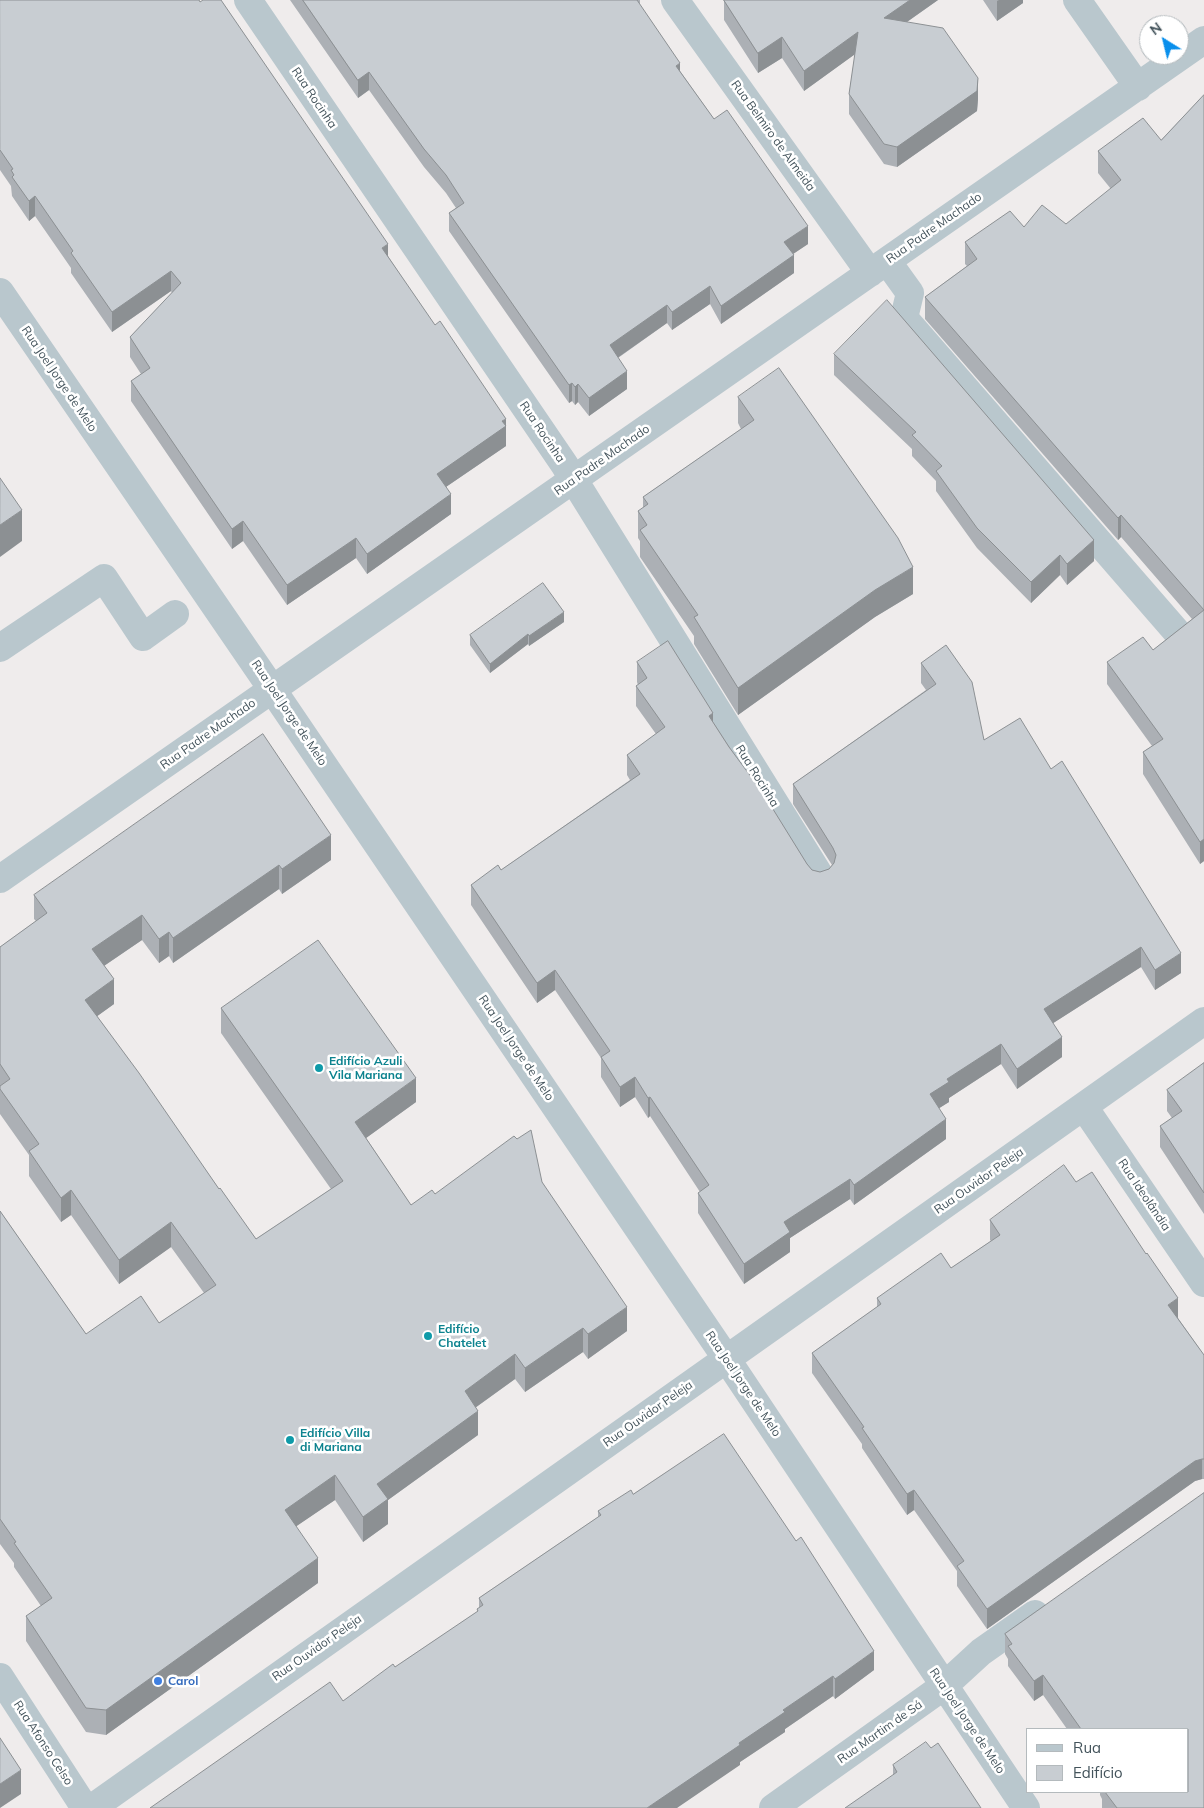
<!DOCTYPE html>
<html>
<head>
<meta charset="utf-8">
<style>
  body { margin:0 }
  #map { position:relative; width:1204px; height:1808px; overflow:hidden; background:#efecec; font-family:Mulish,sans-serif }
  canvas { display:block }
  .legend { position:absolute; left:1026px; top:1728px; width:162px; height:65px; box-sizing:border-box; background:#fff; border:1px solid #b4babd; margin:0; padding:6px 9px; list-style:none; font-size:15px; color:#43535b }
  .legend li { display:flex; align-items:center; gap:10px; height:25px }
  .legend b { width:25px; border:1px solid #b4babd }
  .north { position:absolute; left:1139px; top:15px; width:50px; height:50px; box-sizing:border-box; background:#fff; border:1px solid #b4babd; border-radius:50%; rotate:324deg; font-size:14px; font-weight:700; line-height:20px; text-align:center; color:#43535b }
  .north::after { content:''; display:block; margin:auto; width:18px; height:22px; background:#098fec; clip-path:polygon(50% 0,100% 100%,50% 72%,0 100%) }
</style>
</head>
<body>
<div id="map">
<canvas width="1204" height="1808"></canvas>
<ul class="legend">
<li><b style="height:6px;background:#b9c7cd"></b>Rua</li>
<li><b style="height:14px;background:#c8cdd2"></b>Edifício</li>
</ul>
<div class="north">N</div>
</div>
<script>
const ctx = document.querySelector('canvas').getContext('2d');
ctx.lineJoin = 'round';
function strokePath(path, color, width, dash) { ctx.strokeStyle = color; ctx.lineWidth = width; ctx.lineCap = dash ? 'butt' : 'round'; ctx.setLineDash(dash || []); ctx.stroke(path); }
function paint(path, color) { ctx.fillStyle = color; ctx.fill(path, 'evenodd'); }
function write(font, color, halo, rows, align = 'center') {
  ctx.font = font + ' Mulish,sans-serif'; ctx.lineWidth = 5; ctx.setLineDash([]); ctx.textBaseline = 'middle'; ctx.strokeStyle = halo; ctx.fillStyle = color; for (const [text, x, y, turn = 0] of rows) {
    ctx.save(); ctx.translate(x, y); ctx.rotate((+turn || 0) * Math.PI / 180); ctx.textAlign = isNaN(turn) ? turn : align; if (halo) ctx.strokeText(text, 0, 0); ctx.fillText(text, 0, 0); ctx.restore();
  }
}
strokePath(new Path2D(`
  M248,0l316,464 256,412
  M675,0l195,273
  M1077,0l61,87
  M887,261l23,32 -6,25 272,313
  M0,292l272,397 454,669 300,450
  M0,648l104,-70 39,59 32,-23
  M0,879l1204,-839
  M1084,1107l120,176
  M0,1677l85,131
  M92,1808l1112,-787
  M773,1808l171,-122 37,-34 54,-38`), '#b9c7cd', 28);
paint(new Path2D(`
  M0,0l388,256 118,183v7l-60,41 5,27 -84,60 -11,-16 -69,47 -44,-64 -11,8 -101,-148v-20l10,-7 -11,-17v-20l42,-44 -1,-2 -59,41 -41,-59v-5l-36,-52 -6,5 -17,-25 -1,-10 -11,-16z
  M290,0h350v3l-1,1 41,67 34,48 94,125 -15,10 1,19 -73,51 -11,-20 -38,26 -5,-7 -49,35 9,31 -38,27 -11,-14 -3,3 -3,-4 -3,2 -120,-172v-18l7,-5 -10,-15 -22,-26 -55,-77 -11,8z
  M724,0h214l-31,22 71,77 -1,12 -80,56 -13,-3 -35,-50v-20l6,-40 -51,37 -22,-33 -24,15 -34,-53z
  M983,0h40v3l-26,18z
  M1204,95v766l-4,3 -57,-90v-22l9,-6 -45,-62v-22l46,-12 39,-31 -71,-82 -3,3 -193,-221v-22l42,-31 -2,-2v-22l59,-15 42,-3 45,-35 -13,-16v-22l63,-11z
  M834,354l260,207 -27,24 -7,-10 -29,28 -54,-55 -41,-57v-10l-24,-25v-7l-78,-74z
  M738,397l175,197 -38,23 -137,98 -44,-71v-8l-54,-79v-16l-2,-3v-27l5,-3v-11l98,-68 -3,-6z
  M564,622l-35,24 -1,-2 -38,29 -20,-28v-10z
  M637,662l76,60 94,142 5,6 8,2 9,-3 3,-4 -39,-61v-20l133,-94 -5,-7v-20l63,77 67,29 130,204 -26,17 -14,-23 -88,56 9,34 -45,32 -16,-25 -52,34v4l-10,6 7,31 -92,66 -4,-6 -60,39v14l-46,32 -46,-71v-20l2,-1 -50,-76 -2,2 -13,-21 -15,10 -19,-30v-19l-46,-68 -18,13 -66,-98v-20l30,-15 129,-90 -3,-5v-20l29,-21 -20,-28v-20l2,-1 -1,-3z
  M263,734l68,126 -49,34 -3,-5 -106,74 -4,-7 -10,7 -17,-23 -38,26 10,38 -17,12 122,173 37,50 75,-50 -110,-156v-25l195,94 -50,36 45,67 24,-11 107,-12 85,149 -39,28 -5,-7 -58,40 -10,-13 -40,29 3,27 -90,65v24l-25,18 -28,-42 -39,26 22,57 -212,152 -20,-3 -60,-91v-25l15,-10 -27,-39v-4l-14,-19v-333l86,123 73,-11 45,-30 -33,-46 -52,37 -48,-69 -10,7 -32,-46v-21l-29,-41v-167l36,-26 -2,-2v-24z
  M1204,1063v151l-44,-67v-21l12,-8 -5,-7v-21z
  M1076,1182l102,136 26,37v124h-2l-7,2 -208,148 -30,-43v-15l-43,-61 -7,5 -45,-67v-4l-50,-71v-20l65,-46v-9l74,-30 40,-27 -1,-1v-20z
  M1204,1493v315h-102v-9l-2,-4v-3h88v-63h-121l-24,-34 -9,6 -26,-35v-7l-3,-5v-20z
  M633,1494l241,176 -39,29 -2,-3 -48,33v3l-45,30v3l-397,-64 52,-34 82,-55v-3l2,-1v-10l119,-81v-6z
  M931,1748l-38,27v-10z`), '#acb0b5');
paint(new Path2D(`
  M910,0h28l-54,38v-20z
  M999,0h24v3l-26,18v-20z
  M858,32v20l-54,39v-20z
  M782,37v21l-24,15v-20z
  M680,63v18l-4,-15z
  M369,72v18l-11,8v-18z
  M978,78v21l-1,12 -80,56v-20z
  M35,196v20l-6,5v-20z
  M808,226v18l-24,16v-18z
  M388,244v20l-6,-16z
  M794,255v18l-73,51v-18z
  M171,271v20l-59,41v-20z
  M710,286v18l-38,26v-18z
  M667,305v18l-57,40v-18z
  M627,371v18l-38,27v-18z
  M572,383v18l-3,2v-18z
  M578,384v18l-3,3v-18z
  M506,419v27l-69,47v-19l65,-53z
  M451,494v20l-84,60v-20z
  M22,510v31l-22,16v-32z
  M1121,515v22l-3,3v-22z
  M243,521v20l-11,8v-20z
  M356,538v20l-69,47v-20z
  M1094,540v21l-27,24v-21z
  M1060,555v20l-29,28v-21z
  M913,567v27l-38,23 -137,98v-27l137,-98z
  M564,612v10l-35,24v-10z
  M528,634v10l-38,29v-9z
  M713,713v20l-4,-17z
  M331,835v25l-49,34v-25z
  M1204,839v22l-4,3v-22z
  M279,865v24l-106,74v-25z
  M142,915v25l-50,34v-25z
  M169,932v24l-10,7v-24z
  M1141,947v20l-97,62v-20z
  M1181,953v20l-26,17v-20z
  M555,970v20l-18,13v-20z
  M114,979v25l-29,21v-25z
  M1062,1037v20l-45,32v-20z
  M1001,1044v20l-52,34v4l-19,12v-20l17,-15z
  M635,1077v20l-15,10v-20z
  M416,1078v24l-61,44v-24z
  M650,1097v19l-2,2v-20z
  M946,1119v20l-92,66v-20z
  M850,1179v20l-60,39v14l-46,32v-20l40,-42z
  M71,1190v25l-10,7v-24z
  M171,1222v25l-52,37v-24z
  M1178,1298v20l-10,7v-20z
  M627,1307v24l-39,28v-25z
  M583,1328v24l-58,40v-24z
  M515,1354v25l-50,36v-24z
  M478,1411v24l-90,65v24l-25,18v-25l14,-33z
  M1202,1459v20l-7,2 -208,148v-20l208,-148z
  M335,1475v25l-50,34v-24z
  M914,1490v20l-7,5v-21z
  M318,1558v25l-212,152v-25z
  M874,1651v19l-39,29v-20z
  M1043,1675v20l-9,6v-20z
  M833,1676v20l-48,33v3l-45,30v3l-63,43h-30l92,-65 44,-33z
  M21,1770v24l-21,14v-24z`), '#8c9093');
const building = new Path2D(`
  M0,0h199l1,2 3,-2h18l167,244 -6,4 53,77 5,-4 66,98 -4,2 4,5 -69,48 14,20 -84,60 -11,-16 -69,47 -44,-64 -11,8 -101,-148 19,-13 -20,-31 51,-54 -10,-12 -59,41 -41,-59 2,-2 -38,-55 -6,5 -17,-24 2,-2 -3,-5 2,-1 -13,-19z
  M303,0h334l43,63 -4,3 38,53 13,-9 81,116 -24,16 10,13 -73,51 -11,-20 -38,26 -5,-7 -57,40 17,26 -38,27 -11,-14 -3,3 -3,-4 -3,2 -120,-172 15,-10 -18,-28 -22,-26 -55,-77 -11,8z
  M724,0h186l-26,18 59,10 35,50 -1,13 -80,56 -13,-3 -35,-50 9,-62 -54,39 -22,-34 -24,16z
  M1204,95v744l-4,3 -57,-90 20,-13 -56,-77 36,-25 10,13 51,-40 -83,-95 -3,3 -193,-221 52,-38 -12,-17 45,-31 14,16 18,-22 24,19 55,-44 -23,-29 45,-33 18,22z
  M887,300l207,240 -27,24 -7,-9 -29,27 -54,-54 -41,-57 6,-5 -30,-31 4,-3 -82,-78z
  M779,368l119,170 15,29 -38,23 -137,98 -44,-71 4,-2 -58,-85 7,-5 -9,-14 10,-7 -5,-7 111,-77 -16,-23z
  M0,478l22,32 -22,15z
  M543,583l21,29 -35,24 -1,-2 -38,30 -20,-29z
  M668,641l45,72 -4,3 20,31 34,46 44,71 5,6 8,2 9,-3 5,-6 2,-8 -3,-7 -40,-64 143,-100 -15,-21 25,-18 26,37 12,58 36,-22 31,51 11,-8 119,192 -26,17 -14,-23 -97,62 18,28 -45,32 -16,-25 -54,35 2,3 -19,12 16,25 -92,66 -4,-6 -66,43 6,10 -46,32 -46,-71 11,-8 -59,-88 -2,1 -13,-21 -15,10 -19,-30 9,-6 -55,-81 -18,13 -66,-98 27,-20 3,5 139,-96 -13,-19 38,-28 -29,-41 11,-8 -10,-16z
  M263,734l68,101 -49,34 -3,-4 -106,73 -4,-6 -10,7 -17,-24 -50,34 22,30 -29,21 54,73 80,116 1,-1 36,51 87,-58 -122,-173 97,-68 98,138 -61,44 56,83 21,-15 3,4 79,-58 3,3 14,-9 11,52 85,125 -39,27 -5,-6 -58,40 -10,-14 -50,37 13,20 -101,73 11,15 -25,18 -28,-42 -50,35 33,48 -212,152 -20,-2 -60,-92 26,-18 -38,-55 2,-1 -16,-23v-308l86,123 55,-38 18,27 57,-38 -45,-63 -52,38 -48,-70 -10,8 -32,-47 10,-7 -39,-55v-3l10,-7 -10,-15v-117l47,-34 -13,-18z
  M1204,1063v130l-44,-67 22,-15 -15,-21z
  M1064,1165l12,17 16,-10 54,82 1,-1 31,45 -10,7 36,50v104h-2l-7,2 -208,148 -30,-43 7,-5 -50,-71 -7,4 -45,-66 2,-1 -52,-74 69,-49 -4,-6 64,-45 10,15 49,-33 -10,-15z
  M724,1434l72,107 5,-4 73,114 -39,28 -2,-3 -50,34 2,2 -46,31 1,2 -93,63h-497l180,-126 13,19 50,-37 2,3 83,-56 -1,-2 6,-4 -4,-7 122,-83 -3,-4 33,-21 2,4z
  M1204,1493v315h-87l-12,-16h83v-63h-107l-38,-54 -9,6 -26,-35 4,-2 -7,-10z
  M0,1738l21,32 -21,14z
  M926,1742l5,6 7,-5 43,65h-136l52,-36 -4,-7z`);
paint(building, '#c8cdd2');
strokePath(building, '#8c9093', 1);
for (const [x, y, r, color] of [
  [319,1068,5,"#0f9aa8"],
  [428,1336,5,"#0f9aa8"],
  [290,1440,5,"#0f9aa8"],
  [158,1681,5,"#3f7fe0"]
]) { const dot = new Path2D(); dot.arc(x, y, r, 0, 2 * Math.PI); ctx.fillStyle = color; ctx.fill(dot); strokePath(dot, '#fff', 2); }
write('12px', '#43535b', '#fff', [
  ["Rua Rocinha",314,98,56],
  ["Rua Belmiro de Almeida",773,136,54],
  ["Rua Padre Machado",934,228,-35],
  ["Rua Joel Jorge de Melo",59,379,56],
  ["Rua Rocinha",542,432,56],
  ["Rua Padre Machado",602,460,-35],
  ["Rua Joel Jorge de Melo",289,713,56],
  ["Rua Padre Machado",208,734,-35],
  ["Rua Rocinha",757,776,58],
  ["Rua Joel Jorge de Melo",516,1048,56],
  ["Rua Ouvidor Peleja",979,1181,-35],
  ["Rua Ideolândia",1144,1195,56],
  ["Rua Joel Jorge de Melo",743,1384,56],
  ["Rua Ouvidor Peleja",648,1414,-35],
  ["Rua Ouvidor Peleja",317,1648,-35],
  ["Rua Joel Jorge de Melo",967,1721,56],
  ["Rua Martim de Sá",880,1732,-35],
  ["Rua Afonso Celso",43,1743,57]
]);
write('bold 12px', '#0d838f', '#fff', [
  ["Edifício Azuli",329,1061],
  ["Vila Mariana",329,1075],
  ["Edifício",438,1329],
  ["Chatelet",438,1343],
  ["Edifício Villa",300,1433],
  ["di Mariana",300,1447]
], 'left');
write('bold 12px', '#366cbe', '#fff', [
  ["Carol",168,1681]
], 'left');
</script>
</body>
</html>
